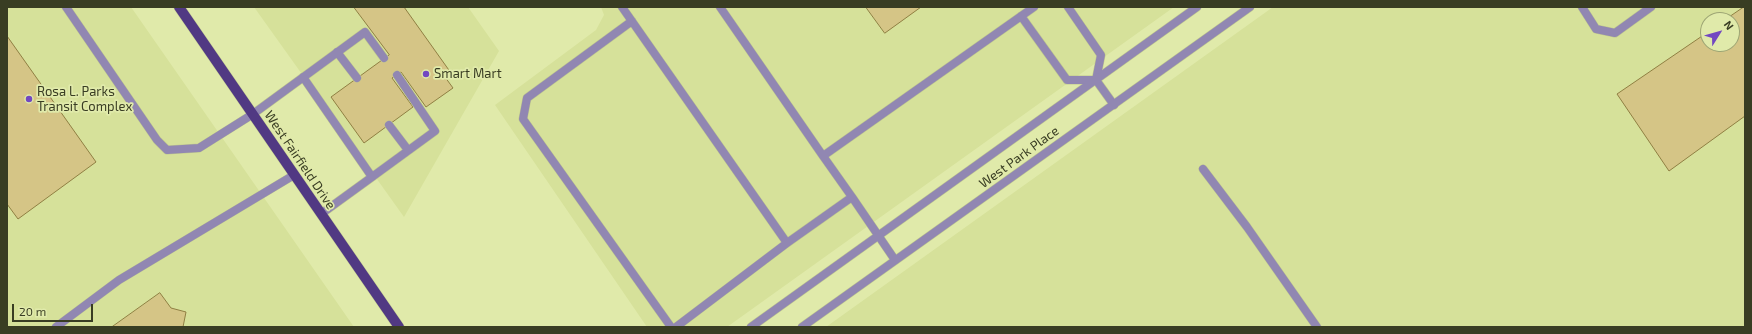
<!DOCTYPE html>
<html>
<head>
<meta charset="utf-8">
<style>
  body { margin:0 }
  #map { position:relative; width:1752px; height:334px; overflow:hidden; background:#e0eaaa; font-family:"Exo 2",sans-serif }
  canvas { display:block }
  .frame { position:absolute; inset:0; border:8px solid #393d23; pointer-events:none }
  .north { position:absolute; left:1700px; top:12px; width:40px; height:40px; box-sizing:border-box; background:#e0eaaa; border:1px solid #9da574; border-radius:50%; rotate:53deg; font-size:11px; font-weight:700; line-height:16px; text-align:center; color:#393d23 }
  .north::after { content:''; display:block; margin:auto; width:14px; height:18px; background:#7248c1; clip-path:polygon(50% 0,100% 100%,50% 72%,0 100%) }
  .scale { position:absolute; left:12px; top:304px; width:81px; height:18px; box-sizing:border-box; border:2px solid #393d23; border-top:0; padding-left:5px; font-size:12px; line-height:14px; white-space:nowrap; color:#393d23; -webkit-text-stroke:3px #e0eaaa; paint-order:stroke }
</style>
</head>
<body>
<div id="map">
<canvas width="1752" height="334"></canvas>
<div class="frame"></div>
<div class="north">N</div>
<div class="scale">20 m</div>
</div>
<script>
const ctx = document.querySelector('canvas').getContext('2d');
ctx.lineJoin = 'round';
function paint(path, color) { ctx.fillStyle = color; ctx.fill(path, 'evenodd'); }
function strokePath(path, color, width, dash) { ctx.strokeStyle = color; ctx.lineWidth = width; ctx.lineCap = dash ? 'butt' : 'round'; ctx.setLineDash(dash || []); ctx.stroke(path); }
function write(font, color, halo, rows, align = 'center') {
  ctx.font = font + ' "Exo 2",sans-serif'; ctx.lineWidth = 3.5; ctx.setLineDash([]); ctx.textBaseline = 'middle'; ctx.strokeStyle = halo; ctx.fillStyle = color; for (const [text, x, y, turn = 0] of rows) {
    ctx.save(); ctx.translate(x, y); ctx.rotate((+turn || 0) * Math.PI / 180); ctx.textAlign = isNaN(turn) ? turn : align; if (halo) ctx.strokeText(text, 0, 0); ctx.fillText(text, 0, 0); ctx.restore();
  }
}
paint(new Path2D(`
  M7,7h124l223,320h-347z
  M254,7h214l31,44 -95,166z
  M601,7h573l-447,320h-80l-152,-222 101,-75 8,-15z
  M1273,7h472v320h-919zM1708,20h24v24h-24z`), '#d6e19a');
const building = new Path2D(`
  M354,7h50l47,66 -6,4 8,11 -27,19 -25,-35 -9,6 21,29 -49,36 -33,-46 58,-42z
  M866,7h55l-36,26z
  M1744,7h1v109l-76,55 -52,-77 91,-62v12h24v-24h-7z
  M7,36l89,126 -78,57 -11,-15z
  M160,293l11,15 15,4 -3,15h-71z`);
paint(building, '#d5c586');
strokePath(building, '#908043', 1);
const lane = new Path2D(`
  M66,7l91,133 10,10 32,-2 54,-34 112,-82 19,26
  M622,7l165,236
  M720,7l103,149
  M1068,7l33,48 -5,25 18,25
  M1582,7l14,22 19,4 36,-26
  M1021,16l46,64h29
  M632,21l-105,77 -4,21 148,208
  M337,52l20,26
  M303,77l69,100 63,-46 -38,-56
  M389,125l19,25
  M1203,169l44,58 70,100
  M852,197l-29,-41 211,-149
  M321,214l51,-37
  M56,327l63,-47 175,-105
  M676,327l111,-84 65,-46 43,63`);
const street = new Path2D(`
  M751,327l446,-320
  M802,327l448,-320`);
const primary = new Path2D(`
  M179,7l220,320`);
strokePath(lane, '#bfc78f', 9);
strokePath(street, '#bfc78f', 9);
strokePath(primary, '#bfc78f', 11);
strokePath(lane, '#9187b2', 8);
strokePath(street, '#9187b2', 8);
strokePath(primary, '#513983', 10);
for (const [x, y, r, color] of [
  [426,74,4,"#7248c1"],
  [29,99,4,"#7248c1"]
]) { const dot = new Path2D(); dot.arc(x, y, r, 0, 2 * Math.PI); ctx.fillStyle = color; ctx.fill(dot); strokePath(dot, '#e0eaaa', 1.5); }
write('13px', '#393d23', '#e0eaaa', [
  ["Smart Mart",434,74],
  ["Rosa L. Parks",37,92],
  ["Transit Complex",37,107]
], 'left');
write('13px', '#393d23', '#e0eaaa', [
  ["West Park Place",1019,157,-36],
  ["West Fairfield Drive",300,160,56]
]);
</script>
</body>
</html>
